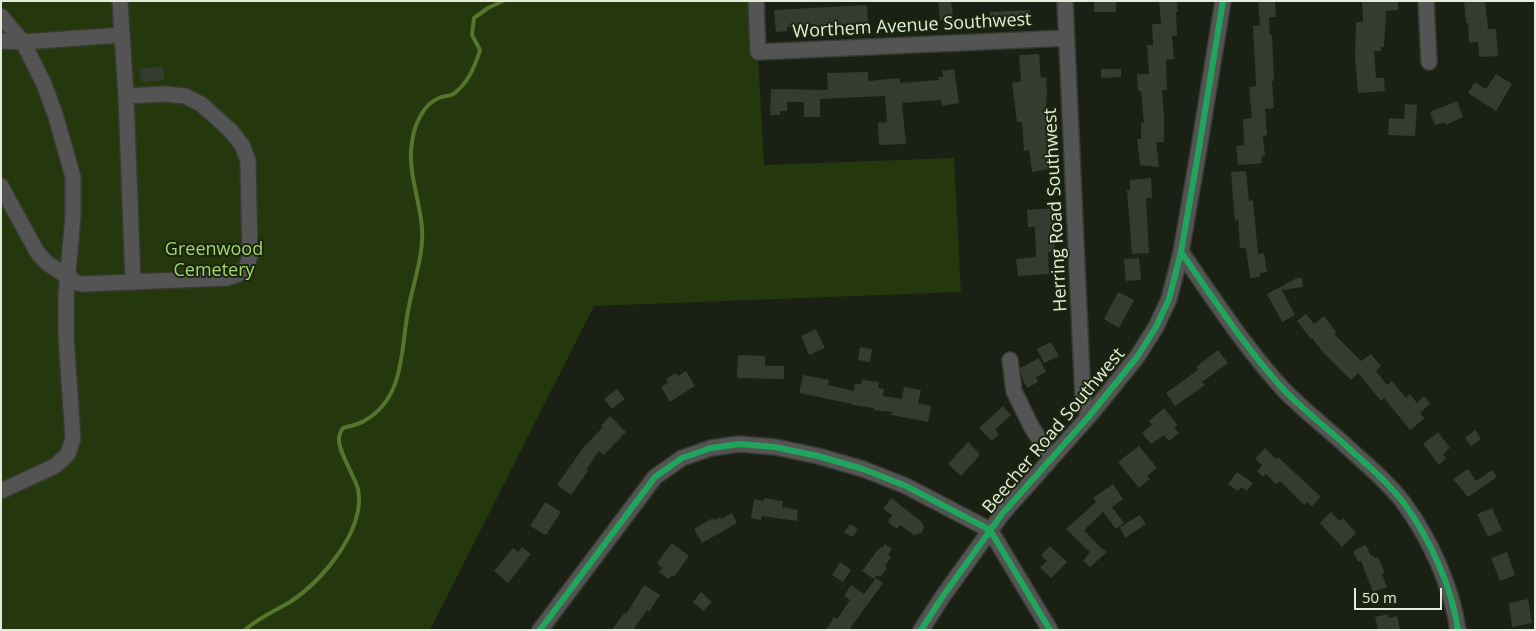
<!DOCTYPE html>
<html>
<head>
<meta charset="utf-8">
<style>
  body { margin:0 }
  #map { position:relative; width:1536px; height:631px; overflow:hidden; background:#1a2013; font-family:"Open Sans",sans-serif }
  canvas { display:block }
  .frame { position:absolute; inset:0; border:2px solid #e3ebdb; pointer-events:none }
  .scale { position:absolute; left:1354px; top:588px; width:88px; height:22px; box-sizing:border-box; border:2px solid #e3ebdb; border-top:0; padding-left:6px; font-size:15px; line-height:18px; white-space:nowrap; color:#e3ebdb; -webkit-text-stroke:4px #1a260d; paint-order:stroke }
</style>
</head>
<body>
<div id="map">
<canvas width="1536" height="631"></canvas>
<div class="frame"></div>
<div class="scale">50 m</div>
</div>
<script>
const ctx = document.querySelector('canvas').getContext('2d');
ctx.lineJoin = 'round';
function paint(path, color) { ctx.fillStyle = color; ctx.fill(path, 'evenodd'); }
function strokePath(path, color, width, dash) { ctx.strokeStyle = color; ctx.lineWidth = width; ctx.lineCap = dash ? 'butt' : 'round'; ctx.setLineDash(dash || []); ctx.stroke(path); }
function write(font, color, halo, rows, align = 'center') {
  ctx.font = font + ' "Open Sans",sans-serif'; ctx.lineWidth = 4; ctx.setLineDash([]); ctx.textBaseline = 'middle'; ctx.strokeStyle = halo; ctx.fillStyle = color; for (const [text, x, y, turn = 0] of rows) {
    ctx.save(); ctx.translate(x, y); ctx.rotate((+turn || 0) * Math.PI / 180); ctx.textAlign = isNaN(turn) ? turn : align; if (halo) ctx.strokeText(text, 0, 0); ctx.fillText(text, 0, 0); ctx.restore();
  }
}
paint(new Path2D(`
  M1,1h754l9,164 190,-7 7,134 -367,14 -164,324h-429z`), '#24370d');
strokePath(new Path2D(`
  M245,630c13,-12 30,-19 45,-28 32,-21 76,-72 68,-113 -3,-12 -20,-38 -19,-50 0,-3 2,-8 4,-11 6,-2 15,-3 21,-7 43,-24 36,-75 45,-115 5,-26 15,-52 13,-78 -2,-28 -15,-58 -10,-86 2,-16 11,-38 27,-44 5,-3 13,-1 17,-6 13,-11 19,-26 24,-42l-8,-15 2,-17 14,-10 15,-7`), '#54752d', 4);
paint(new Path2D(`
  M938,1h13l4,29 -10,1 -2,-11h-3z
  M1094,1h22v11h-22z
  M1159,1h18l1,11h-2l1,24h-5l2,23 -8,1 1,30h-5l2,26v26h-8l3,25 -19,-2 -3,-26h4v-16h3l-3,-32h-3l-1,-17h12l-2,-29h6l-1,-21h9z
  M1258,1h17l1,16h-7l1,18h2l2,46h-2l2,27 -9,1 2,26 -4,1 2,20 -4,1 1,6 -24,2 -2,-19 8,-1 -1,-26 9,-1 -3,-31 7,-1 -3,-60 7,-1z
  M1362,1h36v9l-12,1 -2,36h-3v4h-7l2,27h8l1,13 -27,2 -3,-36 1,-35h7z
  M1464,1h21l3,28h8l2,27 -19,1 -1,-15 -9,1 -1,-20h-2z
  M867,5l2,28 -16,1 -1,-10 -19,1v4l-12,1 -1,-4h-6v-2l-27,3v4l-11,1 -2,-22z
  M1030,10v15l-32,2v-7l-8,1v-9z
  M1039,54l2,24 5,-1 1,13 -1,16 6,61h-4v2l-16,3 -3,-22 -5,1 -2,-29h-5l-5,-39 8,-1 1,-2 -2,-25z
  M163,67l1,13 -23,2 -1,-14z
  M954,69l5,34 -17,3 -1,-6 -39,3 4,41 -27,1 -1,-22 9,-1 -2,-26 -65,3v18h-16v-15h-17v9h-7v4h-10l1,-26 57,1 -1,-17 41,-1v9l32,-3v5l39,-3 -1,-3h5l-1,-6z
  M1101,69h20v8l-20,1z
  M1496,74l16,10 -16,27 -28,-18 7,-11 11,7z
  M1457,101l6,16 -17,8 -2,-3 -9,3 -5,-13z
  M1405,104l12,1 -2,31 -27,-1 1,-17 15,1z
  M1246,171l3,30 4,-1 5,54 6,-1 3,19 -7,1v4l-10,1 -4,-30h-6l-2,-28 -3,1 -4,-49z
  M1151,178l1,20h-6l3,55 -17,1 -5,-64h3v-10z
  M1055,208l1,17h-2l1,27h-7l1,22 -31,2 -2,-17 20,-2 -1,-30h-7l-1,-17z
  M1139,258l2,22 -15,1 -2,-22z
  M1297,278h5l1,9 -21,3 13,25 -13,7 -15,-28z
  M1118,292l16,8 -15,28 -15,-9z
  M1306,314l8,10 10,-8 12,16 -2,2 27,27 10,-7 10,12 -5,5 11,14 5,-4 14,17 4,-4 7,9 7,-7 6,8 -10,9 5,5 -15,12 -26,-32 -3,3 -23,-28 -7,7 -29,-29 -10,-13 -1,1 -14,-18z
  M816,329l9,19 -16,7 -8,-19z
  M1051,342l8,14 -15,7 -7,-14z
  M860,347l12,2 -2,13 -12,-2z
  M1218,350l10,13 -26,19 3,3 -30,21 -9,-13 32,-23 -2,-3z
  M738,355l27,1v10h19v13l-47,-1z
  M1039,358l7,14 -10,5 2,5 -11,6 -5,-10 -2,-10z
  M686,371l9,15 -25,16 -9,-15 7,-4 -2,-4 10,-6 2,3z
  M803,375l26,5 -1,5 26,6 1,-7h6l1,-4 17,2 -1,6 6,1 -1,7 19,3 2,-12 17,3 -3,13 13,3 -3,16 -37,-7 1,-3 -19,-2 1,-2 -22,-3v-1l-53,-11z
  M617,389l8,10 -13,10 -8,-10z
  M1003,406l8,9 -16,15 4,4 -7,7 -13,-13z
  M1164,408l14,17 -4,3 5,5 -10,8 -5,-6 -13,9 -9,-11 10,-8 -3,-4z
  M610,416l16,16 -22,23 -5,-4 -13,19 2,1 -17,24 -14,-10 26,-37 20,-21 -2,-1z
  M1475,430l6,9 -10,7 -6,-8z
  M1438,432l12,16 -7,6 3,5 -7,6 -16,-21z
  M968,442l11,11v3l-18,20 -13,-12z
  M1139,446l18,22 -10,8 3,3 -11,9 -21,-26z
  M1265,448l11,11 2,-2 43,40 -9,9 -5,-4 -3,3 -24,-24 -4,3 -10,-10 -3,3 -6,-6 5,-6 -7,-6z
  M1468,469l8,12 16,-11 5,7 -29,20 -15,-18z
  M1237,472l16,11 -6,8 -6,-4 -3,4 -10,-7z
  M1113,484l10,15 -11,8 12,16 -8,6 -13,-17 -19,18 15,16 8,6 -17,15 -7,-6 7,-9 -24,-23 30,-27 -3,-4z
  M764,498l19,3 -1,6 16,3 -1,11 -35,-5 -1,4 -10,-2 3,-19 10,2z
  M891,498l31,24 2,6 -3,5 -7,2 -14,-10 -3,4 -9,-7 4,-7 -9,-6z
  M545,502l16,10 -15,23 -16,-9z
  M1492,508l10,22 -14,7 -11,-23z
  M1331,512l9,9 3,-3 13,15 -14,14 -22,-24z
  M732,513l5,10 -35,20 -8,-14 19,-11 1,2 6,-3 1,2z
  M1140,515l6,9 -21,14 -5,-11z
  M850,524l8,5 -6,8 -8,-5z
  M672,543l17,13 -15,21 -2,-2 -3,4 -10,-7 3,-4 -5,-5z
  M885,544l7,5 -4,6 3,2 -6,9 2,2 -7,9 -3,-2 -3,4 -12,-8 18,-24 2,1z
  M1366,545l5,11 2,-1 1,3 4,-1 7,16 -3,1 5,13 -14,5 -12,-31 -3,1 -5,-11z
  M1050,546l17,16 -16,16 -11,-11 7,-6 -6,-6z
  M522,547l9,7 -23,29 -14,-12 19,-23 5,4z
  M1507,552l8,23 -15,6 -9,-23z
  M840,562l11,8 -8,12 -11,-7z
  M876,578l7,5 -34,47h-23l8,-13 3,2 13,-19 -6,-4 7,-11 13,9z
  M644,585l16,10 -11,17 -2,-2 -14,20h-21l12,-17 2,1z
  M701,592l11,10 -9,9 -10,-9z
  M1528,599l4,24 -20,4 -3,-24z
  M1388,614l1,4 8,-2 3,14h-22l-3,-13z`), '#363b30');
const minor = new Path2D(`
  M120,1l2,34
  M756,1l2,51 309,-14
  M1065,1l18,398 2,9 5,7
  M1426,1l3,61
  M1,16l22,26 21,42 12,33 17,60v39l-7,79v41l7,103 -5,15 -13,12 -54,25
  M1,41l22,1 99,-7 4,61 7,186
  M1,186l36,66 10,11 30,20 6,1 144,-6c15,-4 19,-6 23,-22l-2,-95 -6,-16 -11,-14 -30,-27 -16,-8 -20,-2 -39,2
  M1181,252c32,46 63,94 101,136 23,24 49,43 73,66 17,15 34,30 48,48 26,35 49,85 55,128
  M1010,360l4,31 17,35 20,32
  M540,630l115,-153 27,-19 29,-10 28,-4 36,3 43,9 45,13 43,17 84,44 60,100
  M921,630l22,-34 59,-82 88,-99 47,-58 19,-30 13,-28 12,-47 16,-92 26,-159`);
strokePath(minor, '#363c30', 18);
strokePath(minor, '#555455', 15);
strokePath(new Path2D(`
  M1181,252c32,46 63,94 101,136 23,24 49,43 73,66 17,15 34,30 48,48 26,35 49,85 55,128
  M540,630l115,-153 27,-19 29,-10 28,-4 36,3 43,9 45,13 43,17 84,44 60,100
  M921,630l22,-34 59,-82 88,-99 47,-58 19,-30 13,-28 12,-47 16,-92 26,-159`), '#20a55d', 6);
write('18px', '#e3ebdb', '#1a260d', [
  ["Worthem Avenue Southwest",912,26,-3],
  ["Herring Road Southwest",1056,210,-93],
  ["Beecher Road Southwest",1054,431,-50]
]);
write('18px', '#a4d56e', '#1a260d', [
  ["Greenwood",214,250],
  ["Cemetery",214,271]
]);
</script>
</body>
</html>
